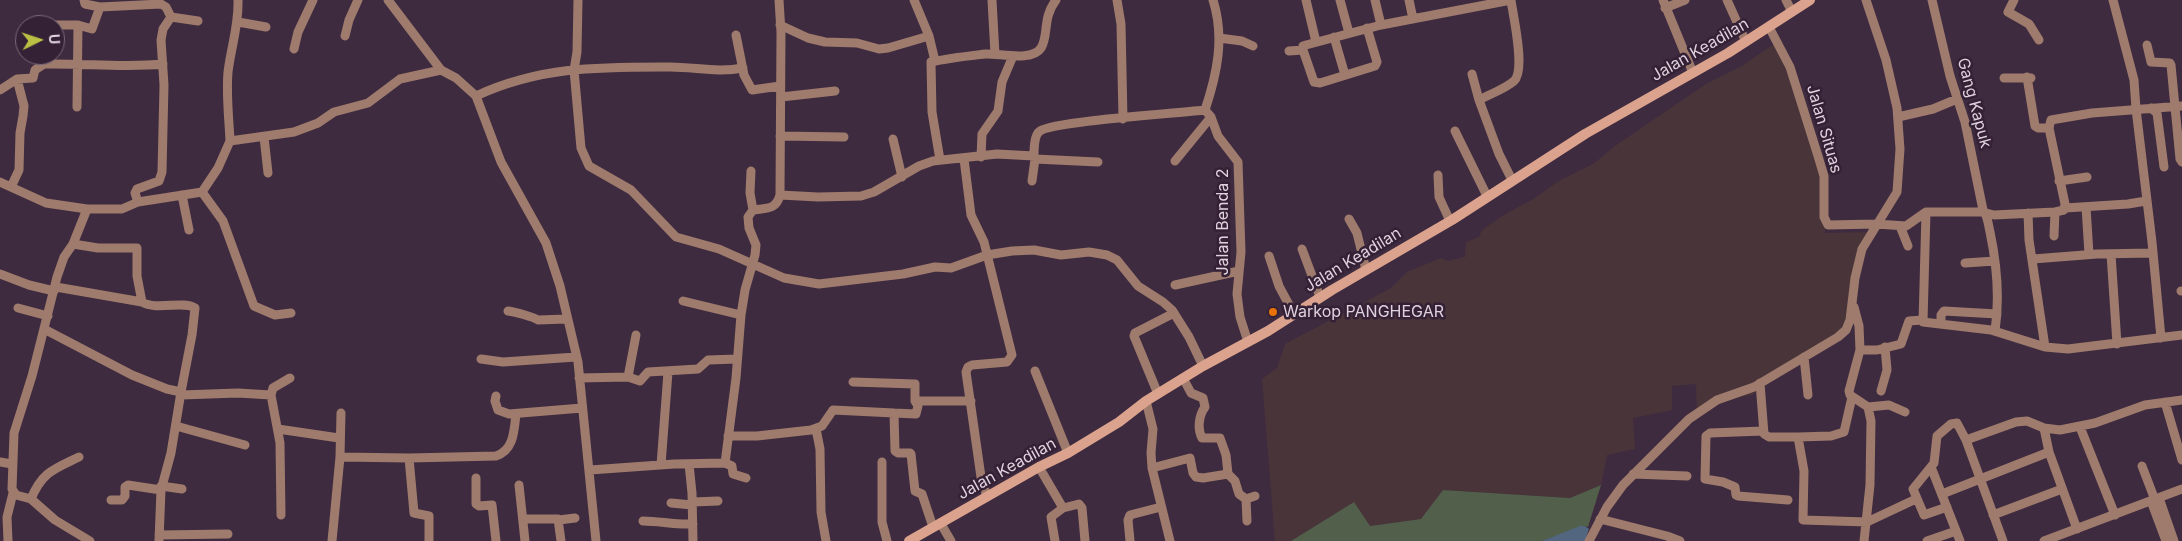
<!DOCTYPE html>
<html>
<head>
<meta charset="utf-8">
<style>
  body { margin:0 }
  #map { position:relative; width:2182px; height:541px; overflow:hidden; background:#3f2b3f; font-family:Inter,sans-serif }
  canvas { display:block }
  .north { position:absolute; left:15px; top:15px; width:50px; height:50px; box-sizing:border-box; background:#352135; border:1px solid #796879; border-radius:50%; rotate:86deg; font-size:14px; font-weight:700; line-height:20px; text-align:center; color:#dfd2de }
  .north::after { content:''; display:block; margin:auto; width:18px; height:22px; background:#bbc044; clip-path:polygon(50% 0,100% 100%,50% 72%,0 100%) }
</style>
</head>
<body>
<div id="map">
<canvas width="2182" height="541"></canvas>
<div class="north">U</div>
</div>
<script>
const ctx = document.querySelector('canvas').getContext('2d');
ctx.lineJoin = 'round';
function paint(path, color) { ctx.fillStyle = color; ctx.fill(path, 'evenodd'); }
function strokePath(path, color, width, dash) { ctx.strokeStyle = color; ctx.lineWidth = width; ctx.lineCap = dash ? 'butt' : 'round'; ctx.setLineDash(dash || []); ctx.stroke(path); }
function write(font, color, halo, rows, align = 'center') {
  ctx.font = font + ' Inter,sans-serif'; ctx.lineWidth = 5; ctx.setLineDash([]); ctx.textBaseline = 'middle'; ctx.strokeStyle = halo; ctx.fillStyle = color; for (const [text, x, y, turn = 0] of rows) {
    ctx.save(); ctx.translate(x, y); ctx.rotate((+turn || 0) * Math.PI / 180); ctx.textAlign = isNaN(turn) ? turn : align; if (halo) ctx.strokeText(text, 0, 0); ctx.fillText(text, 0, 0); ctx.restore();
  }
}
paint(new Path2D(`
  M1781,39l45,132 -1,62 46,-1 -11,36 -11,62 -81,50 -16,15 -22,3 -33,15 -1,-29 -24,2v24l-39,8 2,31 -28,6 -6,30 -31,13 -127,-8 -21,29 -53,7 -15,-24 -63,39h-16l-13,-162 15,-11 8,-24 106,-56 16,-16 34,-14 7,3 17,-4 1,-15 13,-5 3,-7 20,-14 33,-18 22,-16 36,-18 22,-18 91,-62 36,-18z`), '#493439');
paint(new Path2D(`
  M1601,485l-13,42 -3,-1 -43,15h-251l63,-39 16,24 51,-7 22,-29 127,8z`), '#525f4b');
paint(new Path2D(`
  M1580,526h5l4,3 -4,12h-43z`), '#526680');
strokePath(new Path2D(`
  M84,0l1,4 15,3 61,-3 5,3 5,10
  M388,0l53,70 15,8 20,18 25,66 45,81 14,43 18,76 18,179
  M578,0l-1,52 -3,18 7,78 8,18 42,24 45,47 43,12 65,29 35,6 84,-10 32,-7 16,1 36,-13 25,-4 22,-1 27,5 28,-3 18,3 10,5 21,26 25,16 9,8 17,27 14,29
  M914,0l15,36 6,25
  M992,0l3,54
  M1117,0l4,24 2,95
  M1306,0l10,42
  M1340,0l9,33
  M1375,0l6,25
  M1409,0l4,19
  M1511,0c2,16 15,70 3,81 -9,8 -24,13 -35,19l20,54 13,26
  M1663,0l30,73
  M1727,0l19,42
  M1786,0l6,12
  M1932,0l18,76 15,46 18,88c5,6 5,14 7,22 7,33 10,65 5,99
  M2014,0l-6,12 21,12 10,16
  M2113,0l21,80 2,29 16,133 9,96
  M1665,8l20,-8
  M238,22l28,5
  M45,25h33
  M780,25l28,13 17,4 32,1 22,6 9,-1 41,-12
  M1769,27l21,40 28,89 6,20v41l4,8 48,-1 30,2 20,-14h58
  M1367,28l10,34 -2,4 -55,17 -6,-1 -11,-32v-4l3,-1 75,-20 130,-25
  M736,35l8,40 8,15 28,-4
  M345,36l4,-16 9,-20
  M1334,37l11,38
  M1219,38l23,3 11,5
  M2147,45l4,17 19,1 1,2 9,94 2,3
  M294,49l4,-17 15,-32
  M1289,51l14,-1
  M44,64c40,-1 80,4 119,0
  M1472,74l7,26
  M2027,77l8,49 3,2h11
  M2004,78h27
  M0,90l17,-11 16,-1 2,-8 9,-6 -4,-9
  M476,96c65,-30 124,-29 194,-29 26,0 47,6 73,1
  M781,97l54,-6
  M77,107l1,-82 14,4 8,-22
  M2151,108l6,5 7,54
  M1205,110l6,7 7,19 20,26 3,90 -4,42 3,23 8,25
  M1205,110c12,-36 20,-72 8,-110
  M1898,117l35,-8 24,-10
  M1455,131l32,65
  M780,136l64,1
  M264,137l4,36
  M893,139l9,38
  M230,141c-1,-23 -4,-46 -2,-69 3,-25 11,-47 10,-72
  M981,157l1,-23 16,-23 4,-29 11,-26
  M964,159l7,56 13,27 28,113 -5,7 -35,3 -4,2 -2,5 15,105 6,20
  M1035,159l63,3
  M940,160l-8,-48 -1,-50c18,-4 37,-6 54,-8 14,-1 47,8 56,-6 8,-12 1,-30 15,-48
  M1175,161l36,-44
  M751,171l-1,22 3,17
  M1438,175l1,22 11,24
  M1032,181l3,-22 -1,-3
  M2059,181l28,-4
  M0,182l46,21 41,6h35l16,-7 64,-10 16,-24 12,-27 64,-9 24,-9 16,-11 34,-9 32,-24 41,-9
  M11,187l8,-17 1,-37 3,-17 1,-10 -7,-27
  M202,192l21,29 31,85 21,9 16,-2
  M182,195l7,35
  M780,195l38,2 43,-1 13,-4 45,-26 14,-5 64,-7 37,2c0,-7 0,-21 6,-25 13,-10 140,-18 165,-21
  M138,202l-3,-9 2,-4 22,-8 3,-9 2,-87 -3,-45 2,-11 8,-12 27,4
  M2086,207l3,47
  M2065,208l63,-4 18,-3
  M87,209l-14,35 -9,13 -7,20 -25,99 -18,57 -2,56 4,6 15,4 24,21 35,21
  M1926,212l-3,110 68,8 54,17 23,2 114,-14
  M1986,213l8,2 61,-3 9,-2 1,-6 -16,-76 2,-8 41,-7 90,-7
  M2028,213l1,27 16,107
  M1349,219l8,14 9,37
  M1900,226l8,20
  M2054,236l1,-24
  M73,244l25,4h39v28l5,26c15,9 42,-2 53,6l-3,27 -11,57 -10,61 -10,37 -2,51
  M1302,249l18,48
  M2111,254l6,90
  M1269,256l10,30 15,28
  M2033,259l64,-5 55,-1
  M1965,263l30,-2
  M0,274l29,11 25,6
  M1175,285l64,-14
  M56,287l86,15
  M2181,291h1
  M683,301l58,14
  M1854,307l5,19 1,24 -11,41 1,4 18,12 3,14 -1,64 -6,56
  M18,308l30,8
  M508,311c7,1 26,6 30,9l28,-1
  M1941,324v-9l3,-4 53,3
  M44,329l88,46 35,14 14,3
  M1860,350h17l24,-6 8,-23 13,-1
  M1804,357l4,38
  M481,359l22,3 73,-5
  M1035,371l33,82
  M628,377l8,-42
  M579,378l49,-1 12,4 8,-9 50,-3 10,-9 29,-1
  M1183,378l8,15 12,5 2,9c-6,8 -8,22 -3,31h18l6,17 2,19
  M853,382l62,2v17
  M1760,383l4,51 5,3h29
  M1881,391l6,-21 -2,-23
  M1158,394l-24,-58 1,-3 39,-20
  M181,395l57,-2 33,2
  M496,396l-1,5 3,9 11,4 73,-6
  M1852,397l-8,35 -13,4 -33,1 6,34 -1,49 64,2 49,-23
  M1146,401l7,28 -2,24 1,15 18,73
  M2165,402l17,58
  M1868,407l21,-2 16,7
  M176,426l69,19
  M2080,427l35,88
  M2044,428l5,24 28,77
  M278,429l61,9
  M816,429l4,20 1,63 5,29
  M1763,431l-53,2 -4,3 -1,43 18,3 12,5 1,8 2,1 50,4
  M728,436h29l54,-6 11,-4 11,-16 61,3
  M1966,440l50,-18 11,-1 17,7 16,2 35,-7 50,-18 37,-5
  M340,457l69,1 5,55 15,3v25
  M409,458l87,-2c18,-6 18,-25 20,-42
  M0,462l12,2
  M882,462v60l5,19
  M725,463l7,3 1,8 13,4
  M689,464l3,29 1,48
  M661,465l7,-93
  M2142,466l13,34
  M1039,467l24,41
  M1931,467l29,74
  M1152,468l38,-10 3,15 3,4 7,1 25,-4 7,7 4,13 7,5 9,-3
  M590,470l84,-6 51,-1 11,-85 5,-63 4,-25 10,-35 1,-10 -7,-17 -1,-11 5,-7c14,-2 23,0 27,-15l1,-163 -2,-32
  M1633,474l54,2
  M476,478v26l3,2 13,-1 4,36
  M519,485l6,56
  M161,486l21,3
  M1942,494l107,-42
  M2159,498l15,43
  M31,499c11,-27 23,-30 48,-42
  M1246,499l1,22
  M111,500h11l3,-4v-9l3,-2 33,5
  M2151,501l15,40
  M693,502l25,-1
  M671,503l21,2
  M1947,507l-23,8 -11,-26 21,-26 3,-27 14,-12 6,-1 9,17 37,101
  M281,515l-1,-72 -9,-48 2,-7 17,-10
  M1993,515l69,-26
  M524,519h34l3,22
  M1600,519l67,17 13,5
  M559,520l16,-2
  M643,521c17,0 31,4 50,3
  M941,524l10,17
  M933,527l-11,-33 -7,-3 -4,-37 -1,-1h-12l-3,-2 -1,-38 22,1 2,-8 -3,-5h56
  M159,535l69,-1
  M8,541l-1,-24 6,-24
  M332,541l8,-84 1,-44
  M1055,541l-4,-24 12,-9 16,-4 3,4 3,33
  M1130,541l-2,-21 2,-5 31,-8
  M1589,541l18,-34 16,-22 66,-66 28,-19 37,-13 84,-50 8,-7 4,-10 5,-42 7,-29 35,-57 3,-43 -3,-41 -11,-48 -20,-60
  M1927,541l29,-10
  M2044,541l138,-52`), '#9e7b6d', 9);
strokePath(new Path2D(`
  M909,541l130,-74 29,-14 51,-31 27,-21 57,-35 65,-35 64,-41 120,-70 133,-86 143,-81 82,-53`), '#dba38d', 10);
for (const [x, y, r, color] of [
  [1273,312,5,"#e8710a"]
]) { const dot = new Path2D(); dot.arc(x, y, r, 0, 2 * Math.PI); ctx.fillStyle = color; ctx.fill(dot); strokePath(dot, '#352135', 2); }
write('16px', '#dfd2de', '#352135', [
  ["Jalan Keadilan",1700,50,-30],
  ["Gang Kapuk",1974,103,75],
  ["Jalan Situas",1824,129,74],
  ["Jalan Benda 2",1223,222,-90],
  ["Jalan Keadilan",1353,260,-31],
  ["Jalan Keadilan",1007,469,-29]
]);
write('16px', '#dfd2de', '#352135', [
  ["Warkop PANGHEGAR",1283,312]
], 'left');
</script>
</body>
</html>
